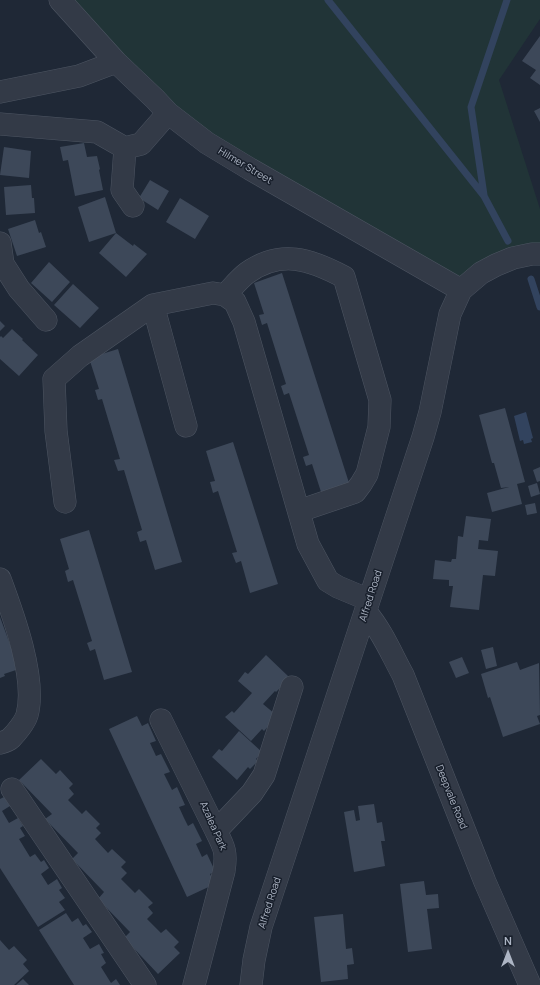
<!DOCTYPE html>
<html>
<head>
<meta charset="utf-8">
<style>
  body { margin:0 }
  #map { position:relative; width:540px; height:985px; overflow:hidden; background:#1f2836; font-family:Manrope,sans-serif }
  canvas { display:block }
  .north { position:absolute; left:488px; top:933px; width:40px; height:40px; -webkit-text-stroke:3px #181f2b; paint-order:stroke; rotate:0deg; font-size:11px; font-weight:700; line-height:16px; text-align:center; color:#adb5c4 }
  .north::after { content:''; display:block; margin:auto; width:14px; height:18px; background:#adb5c4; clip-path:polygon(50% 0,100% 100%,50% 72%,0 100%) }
</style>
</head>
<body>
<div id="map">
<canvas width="540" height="985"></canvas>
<div class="north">N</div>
</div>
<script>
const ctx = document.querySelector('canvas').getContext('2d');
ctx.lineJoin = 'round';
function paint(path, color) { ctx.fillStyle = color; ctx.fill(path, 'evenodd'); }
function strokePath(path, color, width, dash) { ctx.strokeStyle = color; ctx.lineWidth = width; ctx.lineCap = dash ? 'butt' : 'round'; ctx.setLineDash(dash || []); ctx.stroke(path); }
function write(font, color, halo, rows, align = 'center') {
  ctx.font = font + ' Manrope,sans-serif'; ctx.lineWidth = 3; ctx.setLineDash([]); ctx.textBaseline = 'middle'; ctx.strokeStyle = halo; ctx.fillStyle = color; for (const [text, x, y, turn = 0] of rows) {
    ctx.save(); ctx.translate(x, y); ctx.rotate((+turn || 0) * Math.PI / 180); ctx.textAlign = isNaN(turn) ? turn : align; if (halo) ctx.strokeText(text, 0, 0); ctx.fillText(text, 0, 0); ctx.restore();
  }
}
paint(new Path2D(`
  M63,0h477v19l-41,61 41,129v45l-78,35 -254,-147z`), '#213437');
paint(new Path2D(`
  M526,412l7,26 -2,1 1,3 -8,2 -1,-4 -3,1 -6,-25z`), '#32435e');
strokePath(new Path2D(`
  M328,0l156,196 24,45
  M484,195l-13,-88 36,-107
  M531,279l9,28`), '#32435e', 7);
paint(new Path2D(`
  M540,36v49l-10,-7 6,-8 -14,-9z
  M540,108v14l-6,-11z
  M84,143l3,14 10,-1 3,13 -1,1 4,20 -28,6 -7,-36 -5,1 -3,-14z
  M4,147l27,4 -2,27 -29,-3z
  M150,180l19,11 -11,19 -19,-12z
  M31,185l1,13h2l1,15 -29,2 -2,-28z
  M105,197l11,36 -27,9 -11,-35z
  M180,198l29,18 -14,23 -29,-17z
  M35,220l4,13 2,-1 5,15 -29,9 -9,-27z
  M116,233l17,13 1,-2 13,10 -21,23 -27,-24z
  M49,262l21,20 -18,20 -21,-19z
  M282,273l68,213 -28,9 -10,-31 -6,2 -3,-9 6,-2 -20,-62 -5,2 -3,-9 5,-2 -19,-61 -5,2 -3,-10 5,-1 -10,-31z
  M73,284l26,24 -19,20 -26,-23z
  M0,321l5,5 -5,5z
  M12,329l11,10 -1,1 16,15 -19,21 -19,-17v-22l1,-1 2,2z
  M118,349l64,213 -27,8 -9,-30 -6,2 -3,-10 5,-2 -18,-60 -6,1 -4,-11 6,-1 -18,-60 -4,1 -3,-10 4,-1 -10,-31z
  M505,408l20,74 -8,2 5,20 -30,8 -5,-19 22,-6 -8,1 -7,-25h-2l-13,-48z
  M233,442l45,142 -28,9 -9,-32 -5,2 -4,-10 5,-1 -19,-61 -5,2 -3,-11 5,-1 -9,-30z
  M540,467v14l-3,1 -4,-12z
  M537,483l3,11 -9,3 -3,-11z
  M535,503l2,10 -10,2 -2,-10z
  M466,516l25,3 -3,22 -9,-1 -1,9 20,2 -3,25 -12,-1 -4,35 -29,-3 3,-21h-4v-6l-16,-1 2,-19 16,2 1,-3h4l2,-23 5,1z
  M89,530l43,142 -28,8 -9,-31 -5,2 -3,-8 5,-2 -19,-61 -5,2 -3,-11 4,-2 -9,-30z
  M0,617l19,52 -15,5 1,2 -5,2z
  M493,647l4,19 -11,3 -5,-19z
  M266,655l22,21 -6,7 2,1 -8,8 -1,-1 -12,13 12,10 -3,8 -8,9 -2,-2 -11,12 -26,-24 7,-6 2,2 18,-20 -14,-12 7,-9 3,2z
  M462,657l7,16 -13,5 -7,-16z
  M517,662l3,8 19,-7 1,52 -3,1 3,8 -37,13 -13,-40 -2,1 -7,-24z
  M137,716l5,10 6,-3 8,18 -6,2 6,13 5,-2 9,18 -6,2 8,16 5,-3 8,18 -6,2 5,11 4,8 5,-3 9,18 -6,3 6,13 5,-3 8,17 -5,3 5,10 -28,13 -78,-168z
  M239,731l23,21 -6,7 2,2 -8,8 -2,-2 -11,13 -25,-23 7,-8 3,2z
  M41,759l15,15 4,-4 13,14 -4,4 5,6 -6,6 14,14 4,-4 14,14 -4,4 5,5 -6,6 13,14 4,-4 14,13 -5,5 6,6 -6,6 14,14 4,-4 14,14 -5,4 5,6 -6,6 14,14 5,-4 13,13 -5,5 6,6 -22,21 -34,-36 6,-6 -32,-33 6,-7 -32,-33 6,-6 -33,-34 7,-5 -33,-34z
  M4,797l6,9 -8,5 7,12 9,-5 5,8 -3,2 5,8 -6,3 11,18 5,-3 6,8 3,-2 5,8 -8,6 7,11 9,-6 5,9 -3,2 6,8 -6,4 6,8 -27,17 -38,-59v-69z
  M374,804l3,19 5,-1 3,19h-4l4,25 -31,6 -10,-60 10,-2 2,11 4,-1 -2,-14z
  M424,881l2,14 12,-1 1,14 -12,1 5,40 -24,3 -8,-68z
  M66,913l6,9 6,-4 5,8 3,-2 6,8 -9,6 7,11 9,-5 5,9 -3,1 5,9 -5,4 10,16 5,-4 4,6h-46l-35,-55z
  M343,914l3,35 6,-1 2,16 -7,1 1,14 -27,3 -7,-65z
  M0,940l9,10 5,-4 13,14 -4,4 6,7 -15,14h-14z
  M23,979l6,6h-13z`), '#3d4859');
const minor = new Path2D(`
  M60,0l56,62 39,37 13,14 39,30 43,26 211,121
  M0,92l79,-16 37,-14
  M0,124l97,8 28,16 16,-4 27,-31
  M125,148l-3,42 11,16
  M0,243l3,21 16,25 27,31
  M225,295c7,-7 14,-16 22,-22 34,-24 63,-14 97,4l36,123 -1,27 -12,47 -6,10 -6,8 -56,19
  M153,305l33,121
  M65,502l-9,-71 -2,-52 26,-23 73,-51 60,-12 12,2 10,7 9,20 64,222 20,37 10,6 31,13
  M0,579c13,35 37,100 27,136 -2,7 -11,18 -16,23 -3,3 -7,4 -11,5
  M366,612c16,19 25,41 37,63l82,207 45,103
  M161,720l55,111c8,16 11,21 8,40l-30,114
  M12,789l133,196
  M216,831l36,-38 12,-18 28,-88
  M251,985l3,-25 7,-33 162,-490 7,-25 20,-98 11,-24 20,-17 15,-8 17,-7 19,-4h8`);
strokePath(minor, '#4d5562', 23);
strokePath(minor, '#333a47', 22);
write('10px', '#adb5c4', '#181f2b', [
  ["Hilmer Street",245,166,31],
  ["Alfred Road",371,596,-72],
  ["Deepvale Road",451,797,68],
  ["Azalea Park",213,826,66],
  ["Alfred Road",270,903,-72]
]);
</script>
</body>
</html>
